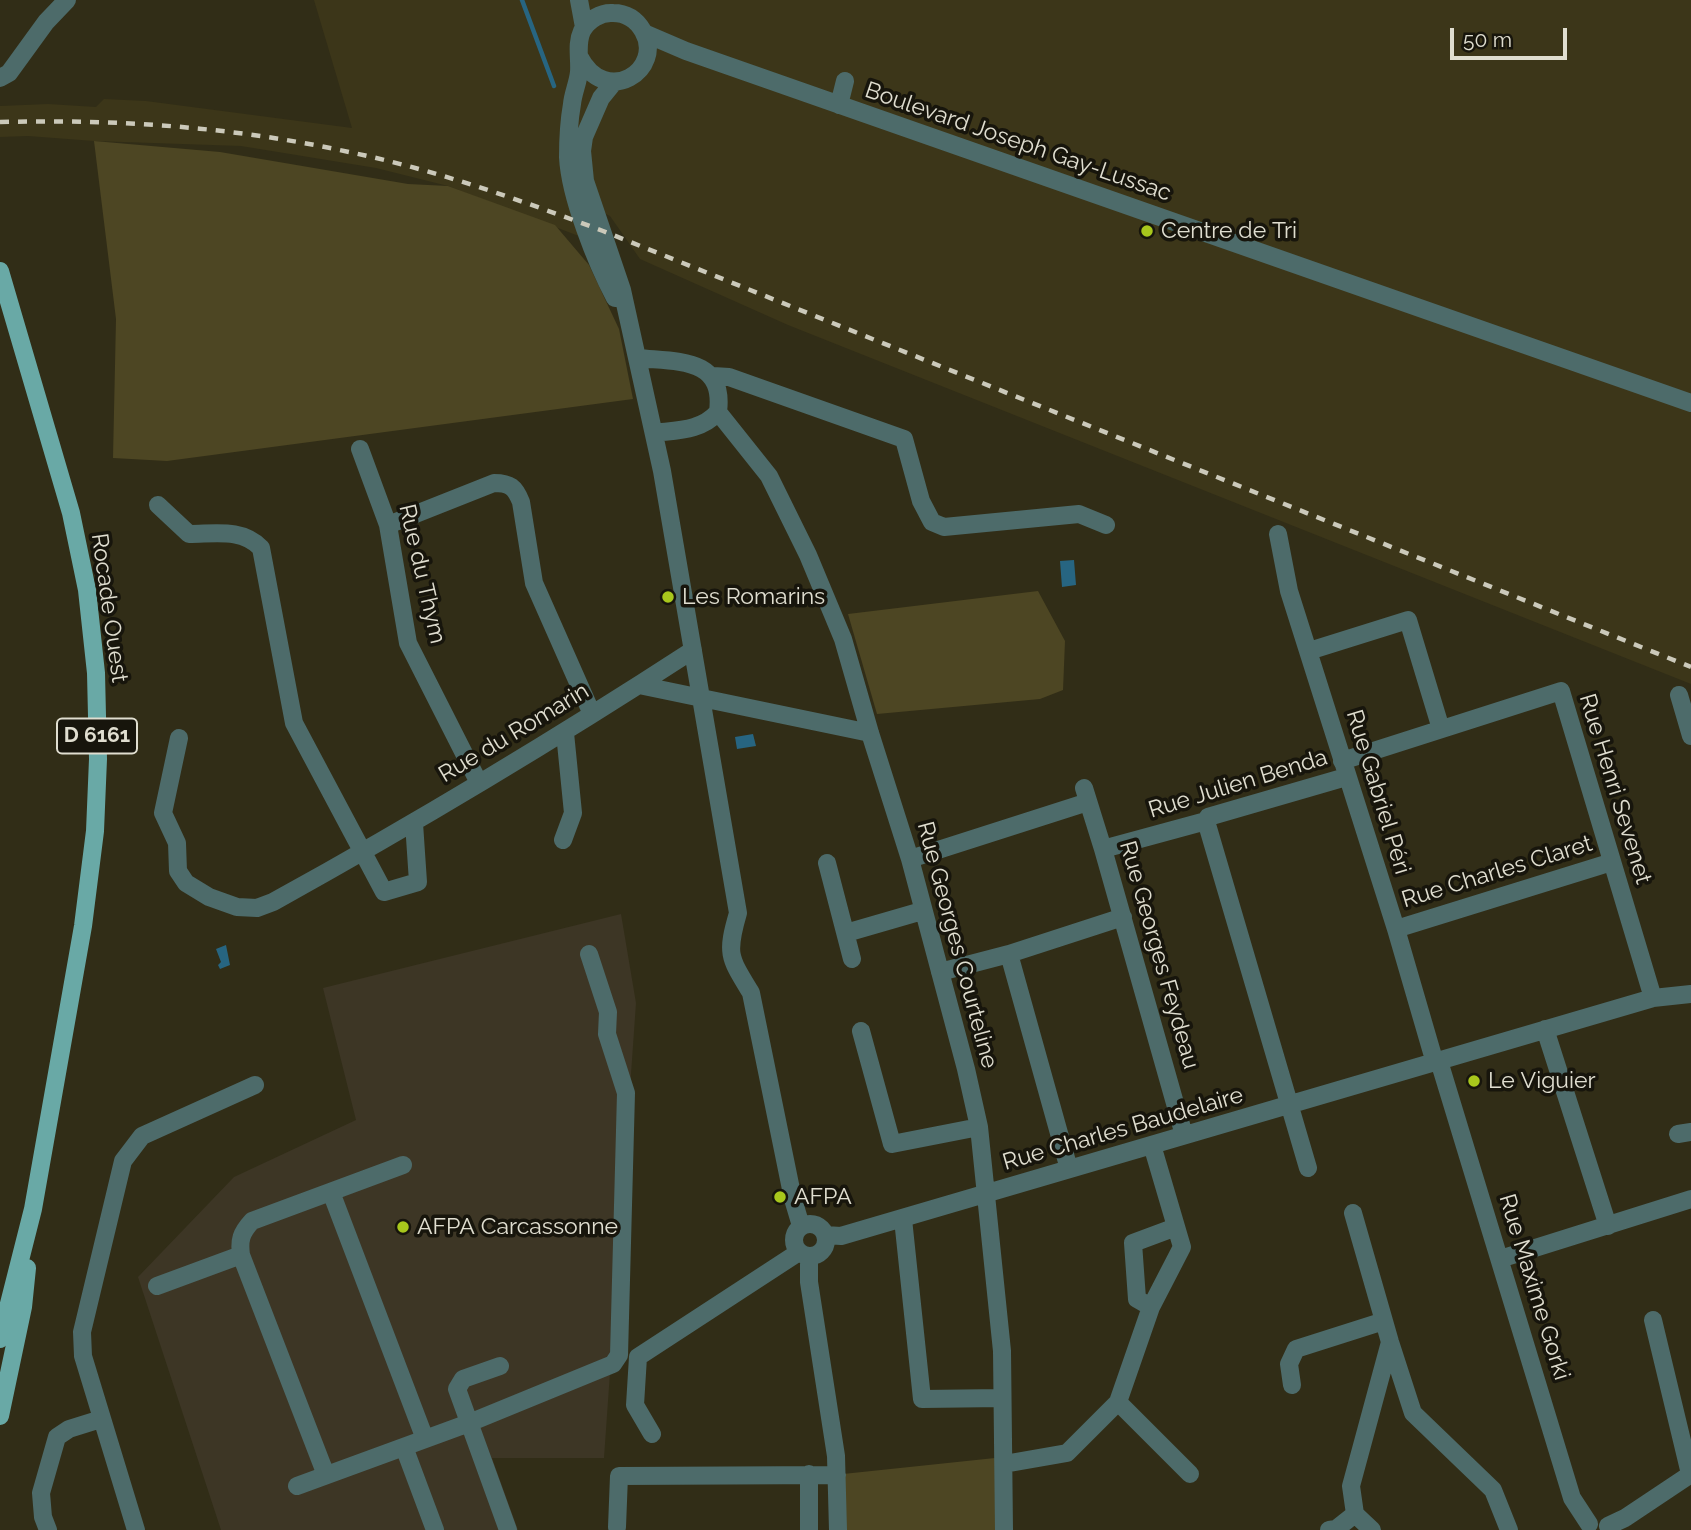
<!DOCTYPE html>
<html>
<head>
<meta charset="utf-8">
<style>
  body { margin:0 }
  #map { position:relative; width:1691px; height:1530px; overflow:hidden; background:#312d17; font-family:Raleway,sans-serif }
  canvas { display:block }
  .scale { position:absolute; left:1450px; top:28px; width:117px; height:32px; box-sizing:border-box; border:4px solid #e0ded0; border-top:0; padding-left:9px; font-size:21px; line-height:24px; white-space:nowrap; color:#e0ded0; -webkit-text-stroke:5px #17150c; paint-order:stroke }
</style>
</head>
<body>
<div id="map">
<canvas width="1691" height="1530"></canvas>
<div class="scale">50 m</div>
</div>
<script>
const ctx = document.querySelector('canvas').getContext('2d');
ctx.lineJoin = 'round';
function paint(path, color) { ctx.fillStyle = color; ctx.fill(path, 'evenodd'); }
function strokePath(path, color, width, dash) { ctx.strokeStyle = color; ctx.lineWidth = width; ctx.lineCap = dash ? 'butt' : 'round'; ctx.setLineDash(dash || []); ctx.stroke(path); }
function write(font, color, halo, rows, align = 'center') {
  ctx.font = font + ' Raleway,sans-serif'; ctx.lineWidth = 7; ctx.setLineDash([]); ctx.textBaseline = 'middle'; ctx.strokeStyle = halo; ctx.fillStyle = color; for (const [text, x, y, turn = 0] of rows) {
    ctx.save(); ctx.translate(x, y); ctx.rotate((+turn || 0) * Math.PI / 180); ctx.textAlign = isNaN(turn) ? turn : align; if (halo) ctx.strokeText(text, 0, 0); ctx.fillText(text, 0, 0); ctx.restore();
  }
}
paint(new Path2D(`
  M314,0h1377v684l-903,-359 -148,-66 -30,-43 -39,-18 13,40 -136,-52 -72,-18 -135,-22 -147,-5 -66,-5 -28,1v-31l48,-2 48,3 8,-8 42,2 206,27z`), '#3c3619');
paint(new Path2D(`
  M621,914l15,89 -32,455h-112l26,72h-297l-83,-253 96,-100 122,-57 -33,-132z`), '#3d3625');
paint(new Path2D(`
  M94,141l126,11 188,32 40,2 107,39 34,40 30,64 14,70 -466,62 -54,-3 3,-139z
  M1038,591l27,50 -2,49 -23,9 -163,15 -29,-100z
  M995,1458l1,72h-157l4,-56z`), '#4d4623');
paint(new Path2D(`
  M1074,560l2,25 -14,2 -2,-26z
  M753,734l3,12 -19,3 -2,-12z
  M226,945l4,20 -10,4 -2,-4 3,-3 -5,-13z`), '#276581');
strokePath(new Path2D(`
  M522,0l32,86`), '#276581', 4.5);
strokePath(new Path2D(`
  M579,0l5,27
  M644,33l42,18 1005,352
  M579,56c27,53 86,13 64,-25 -7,-12 -17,-18 -30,-18 -12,-1 -25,7 -31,18 -6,13 -2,27 -3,41 -1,11 -6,21 -7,32 -3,17 -4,35 -4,53 2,40 28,105 47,141
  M0,78l9,-5 37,-51 21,-22
  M614,82l-13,16 -17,39 -2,14 3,30 37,109 40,181 76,442c-12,41 -9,44 13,80l42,206 8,27
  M839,105l6,-24
  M638,358c39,4 87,-1 80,54 -17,19 -40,18 -64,21
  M713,376l16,1 175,62 17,62 11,21 12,5 135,-13 27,11
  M718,412l51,64 39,79 35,84 27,94 40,126 56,210 13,58 23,224 2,179
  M360,449l28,76 20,118 71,140
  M158,505l31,29c26,0 53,-6 72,14l33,175 90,169 34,-10 -4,-59
  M388,525l106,-42c16,0 21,4 27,19l13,81 58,131
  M1278,534l11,57 107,338 39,134
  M1309,651l99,-31 33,109
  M639,685l231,48
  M1679,695l12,41
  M179,738l-16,75 14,30 1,28 8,12 23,14 28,10 20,1 16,-6c143,-79 283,-163 420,-252
  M1342,761l219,-70 92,307
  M1084,788l19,61 81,286
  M1206,821l102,347
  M563,840l10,-27 -8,-80
  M1103,849l103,-28 2,-4 138,-40
  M910,859l178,-57
  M827,863l25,96
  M1396,929l216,-67
  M846,933l76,-22
  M1009,954l60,215
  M940,972l69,-18 114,-37
  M1545,1029l63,197
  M861,1031l31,113 87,-17
  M1439,1061l133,437 17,26
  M1678,1134l13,-2
  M331,1192l94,247
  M1353,1213l37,129 23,71 80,77 16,40
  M903,1219l19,180 80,-1
  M794 1240a16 16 0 1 1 32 0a16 16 0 1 1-32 0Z
  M825,1235l16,1 812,-238 38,-4
  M809,1256v26l27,174 2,74
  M1500,1259l191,-60
  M157,1286l84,-31
  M1151,1307l-14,-8 -4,-56 43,-16
  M1653,1320l37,154
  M500,1366l-37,13 -6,10 51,141
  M1292,1385l-3,-21 7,-15 88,-28
  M1118,1402l72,72
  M652,1434l-17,-29 3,-48 161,-105
  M404,1447l31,83
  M1004,1464l63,-11 51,-51 33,-95 31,-60 -30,-102
  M809,1474v56
  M326,1475l-85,-220c-2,-15 0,-22 11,-34l151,-56
  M297,1486l172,-63 144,-59 6,-9 7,-262 -19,-59 1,-22 -19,-58
  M1608,1526l17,-8 66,-44
  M617,1527l2,-51 218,-1
  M48,1530l-5,-13 -2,-24 16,-56 12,-8 32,-10
  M136,1530l-53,-174 -1,-24 41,-171 19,-25 113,-51
  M1329,1530l7,-1 19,-15
  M1372,1530l-17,-16 -4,-28 39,-144`), '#4d6b6a', 18);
strokePath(new Path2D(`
  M0,271l71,242 16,77 9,83 2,86 -3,72 -12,95 -50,283 -33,130
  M0,1416l23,-109 4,-39`), '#69a9a6', 18);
strokePath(new Path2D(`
  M0,122c118,-3 234,5 349,30 87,18 171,48 254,79l1088,436`), '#cbc9ba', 4.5, [9, 9]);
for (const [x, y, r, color] of [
  [1147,231,7,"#a8c71c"],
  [668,597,7,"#a8c71c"],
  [1474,1081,7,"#a8c71c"],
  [780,1197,7,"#a8c71c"],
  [403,1227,7,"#a8c71c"]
]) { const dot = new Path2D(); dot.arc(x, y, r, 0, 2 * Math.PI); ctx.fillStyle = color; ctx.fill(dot); strokePath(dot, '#17150c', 2.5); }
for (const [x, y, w] of [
  [97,736,80]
]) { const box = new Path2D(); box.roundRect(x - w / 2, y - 17.5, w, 35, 5); ctx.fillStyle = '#17150c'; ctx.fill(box); strokePath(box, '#e0ded0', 2); }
write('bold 21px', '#e0ded0', null, [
  ["D 6161",97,736]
]);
write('23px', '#e0ded0', '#17150c', [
  ["Boulevard Joseph Gay-Lussac",1018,142,19],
  ["Rue du Thym",422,574,77],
  ["Rocade Ouest",109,608,82],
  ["Rue du Romarin",514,733,-31],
  ["Rue Julien Benda",1238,784,-17],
  ["Rue Henri Sevenet",1615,789,73],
  ["Rue Gabriel Péri",1378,792,73],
  ["Rue Charles Claret",1497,872,-17],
  ["Rue Georges Courteline",957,945,75],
  ["Rue Georges Feydeau",1159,955,74],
  ["Rue Charles Baudelaire",1123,1129,-16],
  ["Rue Maxime Gorki",1534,1287,73]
]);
write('23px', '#e0ded0', '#17150c', [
  ["Centre de Tri",1161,231],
  ["Les Romarins",682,597],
  ["Le Viguier",1488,1081],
  ["AFPA",794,1197],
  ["AFPA Carcassonne",417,1227]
], 'left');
</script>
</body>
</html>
